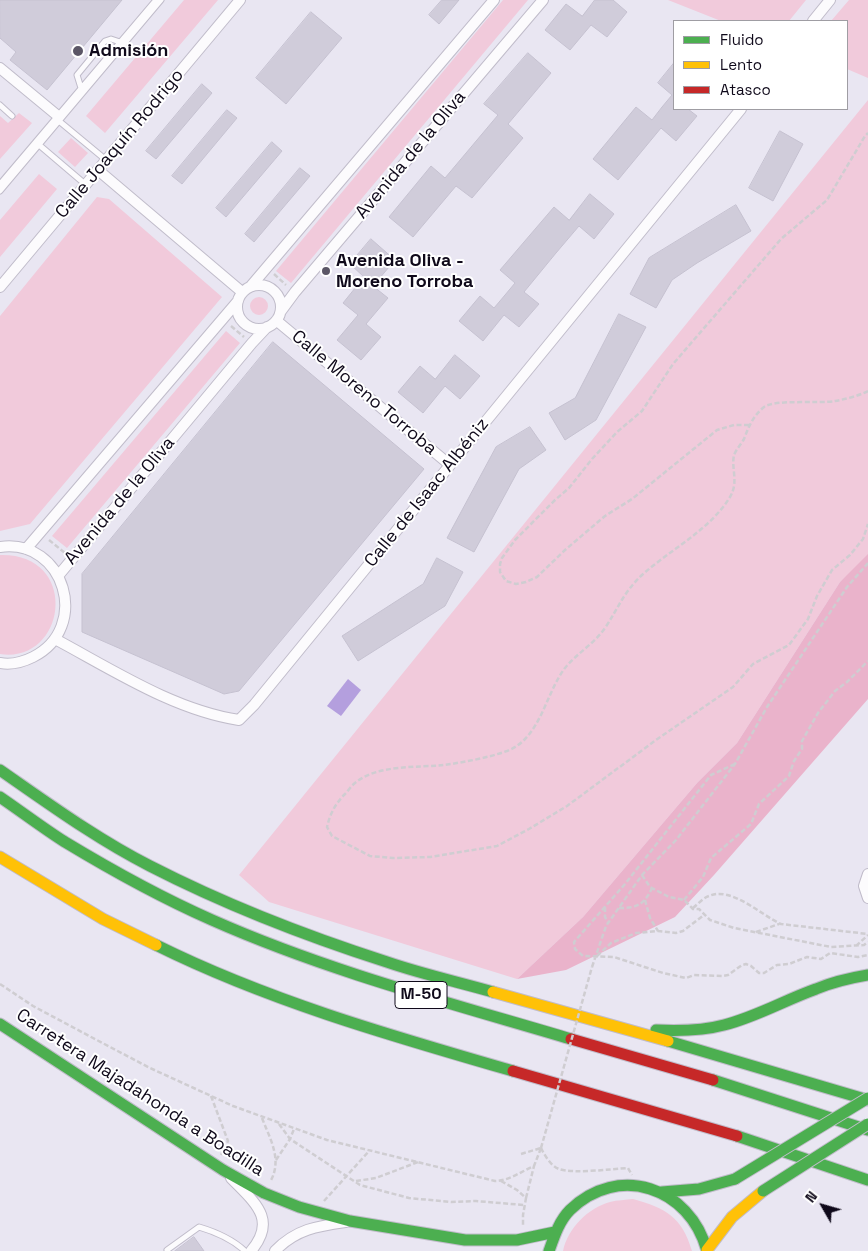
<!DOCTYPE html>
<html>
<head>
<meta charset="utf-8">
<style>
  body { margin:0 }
  #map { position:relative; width:868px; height:1251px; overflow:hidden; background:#e9e6f2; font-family:"Space Grotesk",sans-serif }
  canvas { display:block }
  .legend { position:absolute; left:673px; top:20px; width:175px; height:90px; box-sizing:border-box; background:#fff; border:1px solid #9f9da3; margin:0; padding:6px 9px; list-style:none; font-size:15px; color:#0f091a }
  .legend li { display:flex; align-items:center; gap:10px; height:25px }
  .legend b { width:25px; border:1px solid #9f9da3 }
  .north { position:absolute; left:798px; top:1181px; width:50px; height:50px; -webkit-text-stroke:4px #fff; paint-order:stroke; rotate:308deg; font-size:14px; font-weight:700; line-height:20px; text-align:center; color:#0f091a }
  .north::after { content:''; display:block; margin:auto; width:18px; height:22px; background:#0f091a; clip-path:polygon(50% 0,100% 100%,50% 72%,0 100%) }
</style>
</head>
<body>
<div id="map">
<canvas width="868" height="1251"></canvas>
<ul class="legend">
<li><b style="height:6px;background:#4caf50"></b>Fluido</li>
<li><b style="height:6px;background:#ffc107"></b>Lento</li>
<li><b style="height:6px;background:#c62828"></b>Atasco</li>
</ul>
<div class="north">N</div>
</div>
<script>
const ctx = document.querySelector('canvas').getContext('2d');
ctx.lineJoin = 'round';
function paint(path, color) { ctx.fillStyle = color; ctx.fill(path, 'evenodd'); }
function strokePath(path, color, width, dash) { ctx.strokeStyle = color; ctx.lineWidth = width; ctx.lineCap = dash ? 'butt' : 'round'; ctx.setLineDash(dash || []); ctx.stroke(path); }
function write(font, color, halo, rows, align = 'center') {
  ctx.font = font + ' "Space Grotesk",sans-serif'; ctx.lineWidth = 4; ctx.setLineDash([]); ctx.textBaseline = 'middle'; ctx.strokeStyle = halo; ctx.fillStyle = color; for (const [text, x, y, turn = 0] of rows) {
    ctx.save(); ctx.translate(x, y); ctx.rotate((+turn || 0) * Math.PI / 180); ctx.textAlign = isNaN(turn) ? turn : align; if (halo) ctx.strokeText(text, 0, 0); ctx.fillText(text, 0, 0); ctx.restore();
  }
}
paint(new Path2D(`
  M184,0h34l-113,133 -19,-17z
  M503,0h25l-237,283 -15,-12z
  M668,0h138l-17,21h-68z
  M849,0h19v78l-21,-9v-48h-16z
  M868,100v457l-28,25 -103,161 -40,40 -114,134 -66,62 -248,-77 -30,-27z
  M19,113l13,10 -32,36v-43l8,7z
  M71,138l17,15 -13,14 -17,-15z
  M39,174l18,15 -57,68v-37z
  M97,197l12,2 113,98 -192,227 -30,7v-215z
  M250 306a9 9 0 1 1 18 0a9 9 0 1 1-18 0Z
  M226,331l14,12 -173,205 -15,-12z
  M0,555c81,-2 67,109 0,99z
  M633,1199c33,9 49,18 59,52h-129c5,-23 25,-43 47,-49 7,-2 16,-2 23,-3z`), '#f1cadb');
paint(new Path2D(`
  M868,554v145l-154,176 -39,42 -109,53 -49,9 66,-62 114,-134 40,-40 103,-161z`), '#eab3cb');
paint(new Path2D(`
  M348,679l13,11 -20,26 -14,-10z`), '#b49fde');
const building = new Path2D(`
  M0,0h122l-75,90 -37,-30 6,-8 -16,-14z
  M442,0h17l-20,24 -10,-9z
  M595,0h18l14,12 -20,25 -16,-12 -21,25 -25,-20 21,-26 16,12z
  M311,12l31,26 -56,66 -30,-26z
  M528,53l23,20 -43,51 15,14 -51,60 -16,-12 -43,51 -24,-20 42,-51 14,12 53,-63 -14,-11z
  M674,63v46h14l9,7 -21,25 -15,-13 -43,52 -25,-21 43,-52 16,13 10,-13 10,-12 -14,-12z
  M202,84l10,9 -56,66 -10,-8z
  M227,110l10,8 -55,66 -10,-8z
  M780,131l23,13 -30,57 -24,-13z
  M272,142l10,9 -56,66 -10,-9z
  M300,168l10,8 -56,66 -9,-8z
  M590,194l24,20 -20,25 -15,-13 -23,27 -32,39 15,12 -20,23 -15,-12 -21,26 -24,-20 21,-25 14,12 11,-13 10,-12 -15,-13 54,-63 15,13z
  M736,205l15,26 -54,32 -25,17 -16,28 -26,-14 19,-36z
  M371,239l24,21 -22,26 15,12 -22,26 15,13 -20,23 -24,-20 21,-25 -15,-12 21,-26 -14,-13z
  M619,314l27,13 -50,93 -31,20 -16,-27 26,-15z
  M273,342l151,127 -185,222 -15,3 -142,-62v-58z
  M455,355l25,21 -20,23 -15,-13 -22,27 -25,-21 22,-26 15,13z
  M530,427l16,23 -27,19 -45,83 -27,-14 49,-91z
  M437,558l26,14 -18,34 -87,55 -16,-25 81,-52z
  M194,1237l10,14h-29z`);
paint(building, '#d0ccda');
strokePath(building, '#c5c1d0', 1);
const lane = new Path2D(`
  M81,88l-4,-13 28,-34 6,-2 9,3
  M0,105l12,11
  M58,118l1,3 47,39
  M38,144l47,40
  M0,184l156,-184
  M0,191l161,-191
  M167,1250l32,-23c17,5 33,12 46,24`);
const street = new Path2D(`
  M813,21l17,-21
  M0,68l58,48
  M98,170l144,122
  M237 307a22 22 0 1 1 44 0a22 22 0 1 1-44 0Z
  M251,286l243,-286
  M0,287l240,-287
  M281,311l14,-19 248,-292
  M277,321l173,144
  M0,547c65,-9 91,81 33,110 -10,5 -22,8 -33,6
  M26,549l212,-248
  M58,576l194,-233 15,-16
  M55,639c58,31 119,71 184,81l15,-15 487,-596
  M868,874l-4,12 4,12
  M231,1178c23,24 47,41 20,73
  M275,1251c21,-22 43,-25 71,-29`);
const fast = new Path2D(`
  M0,770c49,34 97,69 150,96 76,39 156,70 237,96 35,12 71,20 106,30
  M0,797c22,15 43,31 65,45 48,29 97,56 147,78 115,51 238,83 359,119
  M156,945c113,56 236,91 357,126
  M0,1024l223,146 41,23 35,14 51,14 115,19h52l38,-8
  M656,1030c23,1 46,1 68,-5 32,-8 61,-25 92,-36 17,-7 34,-11 52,-14
  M668,1041l200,59
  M713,1080l155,50
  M737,1136l131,44
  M662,1192l37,-3 36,-10
  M549,1251c5,-14 10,-30 21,-41 48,-47 120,-23 137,41`);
const slow = new Path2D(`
  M0,857l103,62 53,26
  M493,992l175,49
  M707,1250l25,-33 31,-26`);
const jam = new Path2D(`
  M571,1039l142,41
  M513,1071l224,65`);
strokePath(lane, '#c0bcca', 7);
strokePath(street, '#c0bcca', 12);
strokePath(fast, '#c0bcca', 13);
strokePath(slow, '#c0bcca', 13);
strokePath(jam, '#c0bcca', 13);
strokePath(new Path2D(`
  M274,274l12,11
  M231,326l13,11
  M868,391c-10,5 -22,8 -33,10 -16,3 -61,-2 -71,6 -11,9 -15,19 -20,32 -3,5 -8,11 -10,16 -3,14 5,27 -4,42 -20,33 -59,52 -88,78 -19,18 -23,32 -37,53 -11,16 -28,25 -40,40 -20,26 -24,70 -58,83 -20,7 -42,11 -63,14 -28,3 -66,-1 -89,18 -4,3 -7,8 -10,11 -10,10 -15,20 -18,33l5,9 38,20 23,2 37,-1 67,-11 32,-17 38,-23 89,-66 77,-53 20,-23 36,-19 19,-26 9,-23 15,-26 18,-15 13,-16 5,-15
  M749,425h-15l-17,5 -85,69 -27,17 -40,34 -28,27 -11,5 -10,2 -10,-3 -6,-9v-8l2,-6 13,-18 40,-40 14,-12 23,-29 25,-27 25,-21 31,-47 108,-125 46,-39 38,-64 3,-3
  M49,540l16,13
  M735,764l-24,11 -86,109 -51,58 1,7 8,7 31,1 49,16 23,5 8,-3 28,1 6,-1 14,-10 4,-1 5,2 8,7h5l13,-8 12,-1 18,-7 14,2 9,-6 28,4 10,-2
  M642,875l8,12 19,10 15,3 9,9h6l11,11 24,8 97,19 33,-2 4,-3
  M645,900l5,18 8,13
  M684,900l19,-23 8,-19 40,-34 8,-20 30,-28 5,-15 8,-12v-8l16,-28 17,-22 12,-9 21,-21
  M605,907v10l3,5
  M619,908c18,0 25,-3 33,-20
  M693,908c5,-4 10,-10 16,-12 22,-10 52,19 72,28l87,10
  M756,932l23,-8
  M856,946l12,-11
  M597,956l14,-13 25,-10 22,-2 18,2 7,-2 21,-16
  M592,967l14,-41 36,-51 34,-35 59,-76 32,-57 80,-120 21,-24
  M0,984l33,22 60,32 57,30 83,38 94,34 168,41c14,0 27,-10 39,-15l7,-18
  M211,1096l17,45 -7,14
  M262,1118c8,21 21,42 8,64
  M279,1124l11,15 70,46 49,13 42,4 25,-1 48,4
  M541,1148c4,8 10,18 18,21 16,5 51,0 69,-1l4,7
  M521,1154l20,-6
  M276,1160l14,-21 4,-10
  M356,1181l20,-3 42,-16
  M501,1181l16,9 9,8 -3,17v11
  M526,1198l8,-32
  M324,1201l46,-51`), '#cfcdd1', 2.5, [5, 2.5]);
strokePath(lane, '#fcfbfd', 5);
strokePath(street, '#fcfbfd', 10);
strokePath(fast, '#4caf50', 11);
strokePath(slow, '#ffc107', 11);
strokePath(jam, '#c62828', 11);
const fastBridge = new Path2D(`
  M735,1179l133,-81
  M763,1191l105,-67`);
strokePath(fastBridge, '#c0bcca', 13, []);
strokePath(new Path2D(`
  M541,1148l51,-181`), '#cfcdd1', 2.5, [5, 2.5]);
strokePath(fastBridge, '#4caf50', 11);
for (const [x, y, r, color] of [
  [78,51,6,"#5b5666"],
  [326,271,5,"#5b5666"]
]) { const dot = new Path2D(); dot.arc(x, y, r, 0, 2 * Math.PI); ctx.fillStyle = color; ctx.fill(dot); strokePath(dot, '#fff', 2); }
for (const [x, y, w] of [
  [421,995,52]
]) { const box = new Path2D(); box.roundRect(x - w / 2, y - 13.5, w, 27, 4); ctx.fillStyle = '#fff'; ctx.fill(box); strokePath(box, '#0f091a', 1); }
write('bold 16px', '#0f091a', null, [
  ["M-50",421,995]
]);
write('bold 18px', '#0f091a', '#fff', [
  ["Admisión",89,51],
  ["Avenida Oliva -",336,261],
  ["Moreno Torroba",336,282]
], 'left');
write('18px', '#0f091a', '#fff', [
  ["Calle Joaquín Rodrigo",120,144,-50],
  ["Avenida de la Oliva",411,155,-50],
  ["Calle Moreno Torroba",364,393,40],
  ["Calle de Isaac Albéniz",427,493,-51],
  ["Avenida de la Oliva",120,501,-50],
  ["Carretera Majadahonda a Boadilla",140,1093,33]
]);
</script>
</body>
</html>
